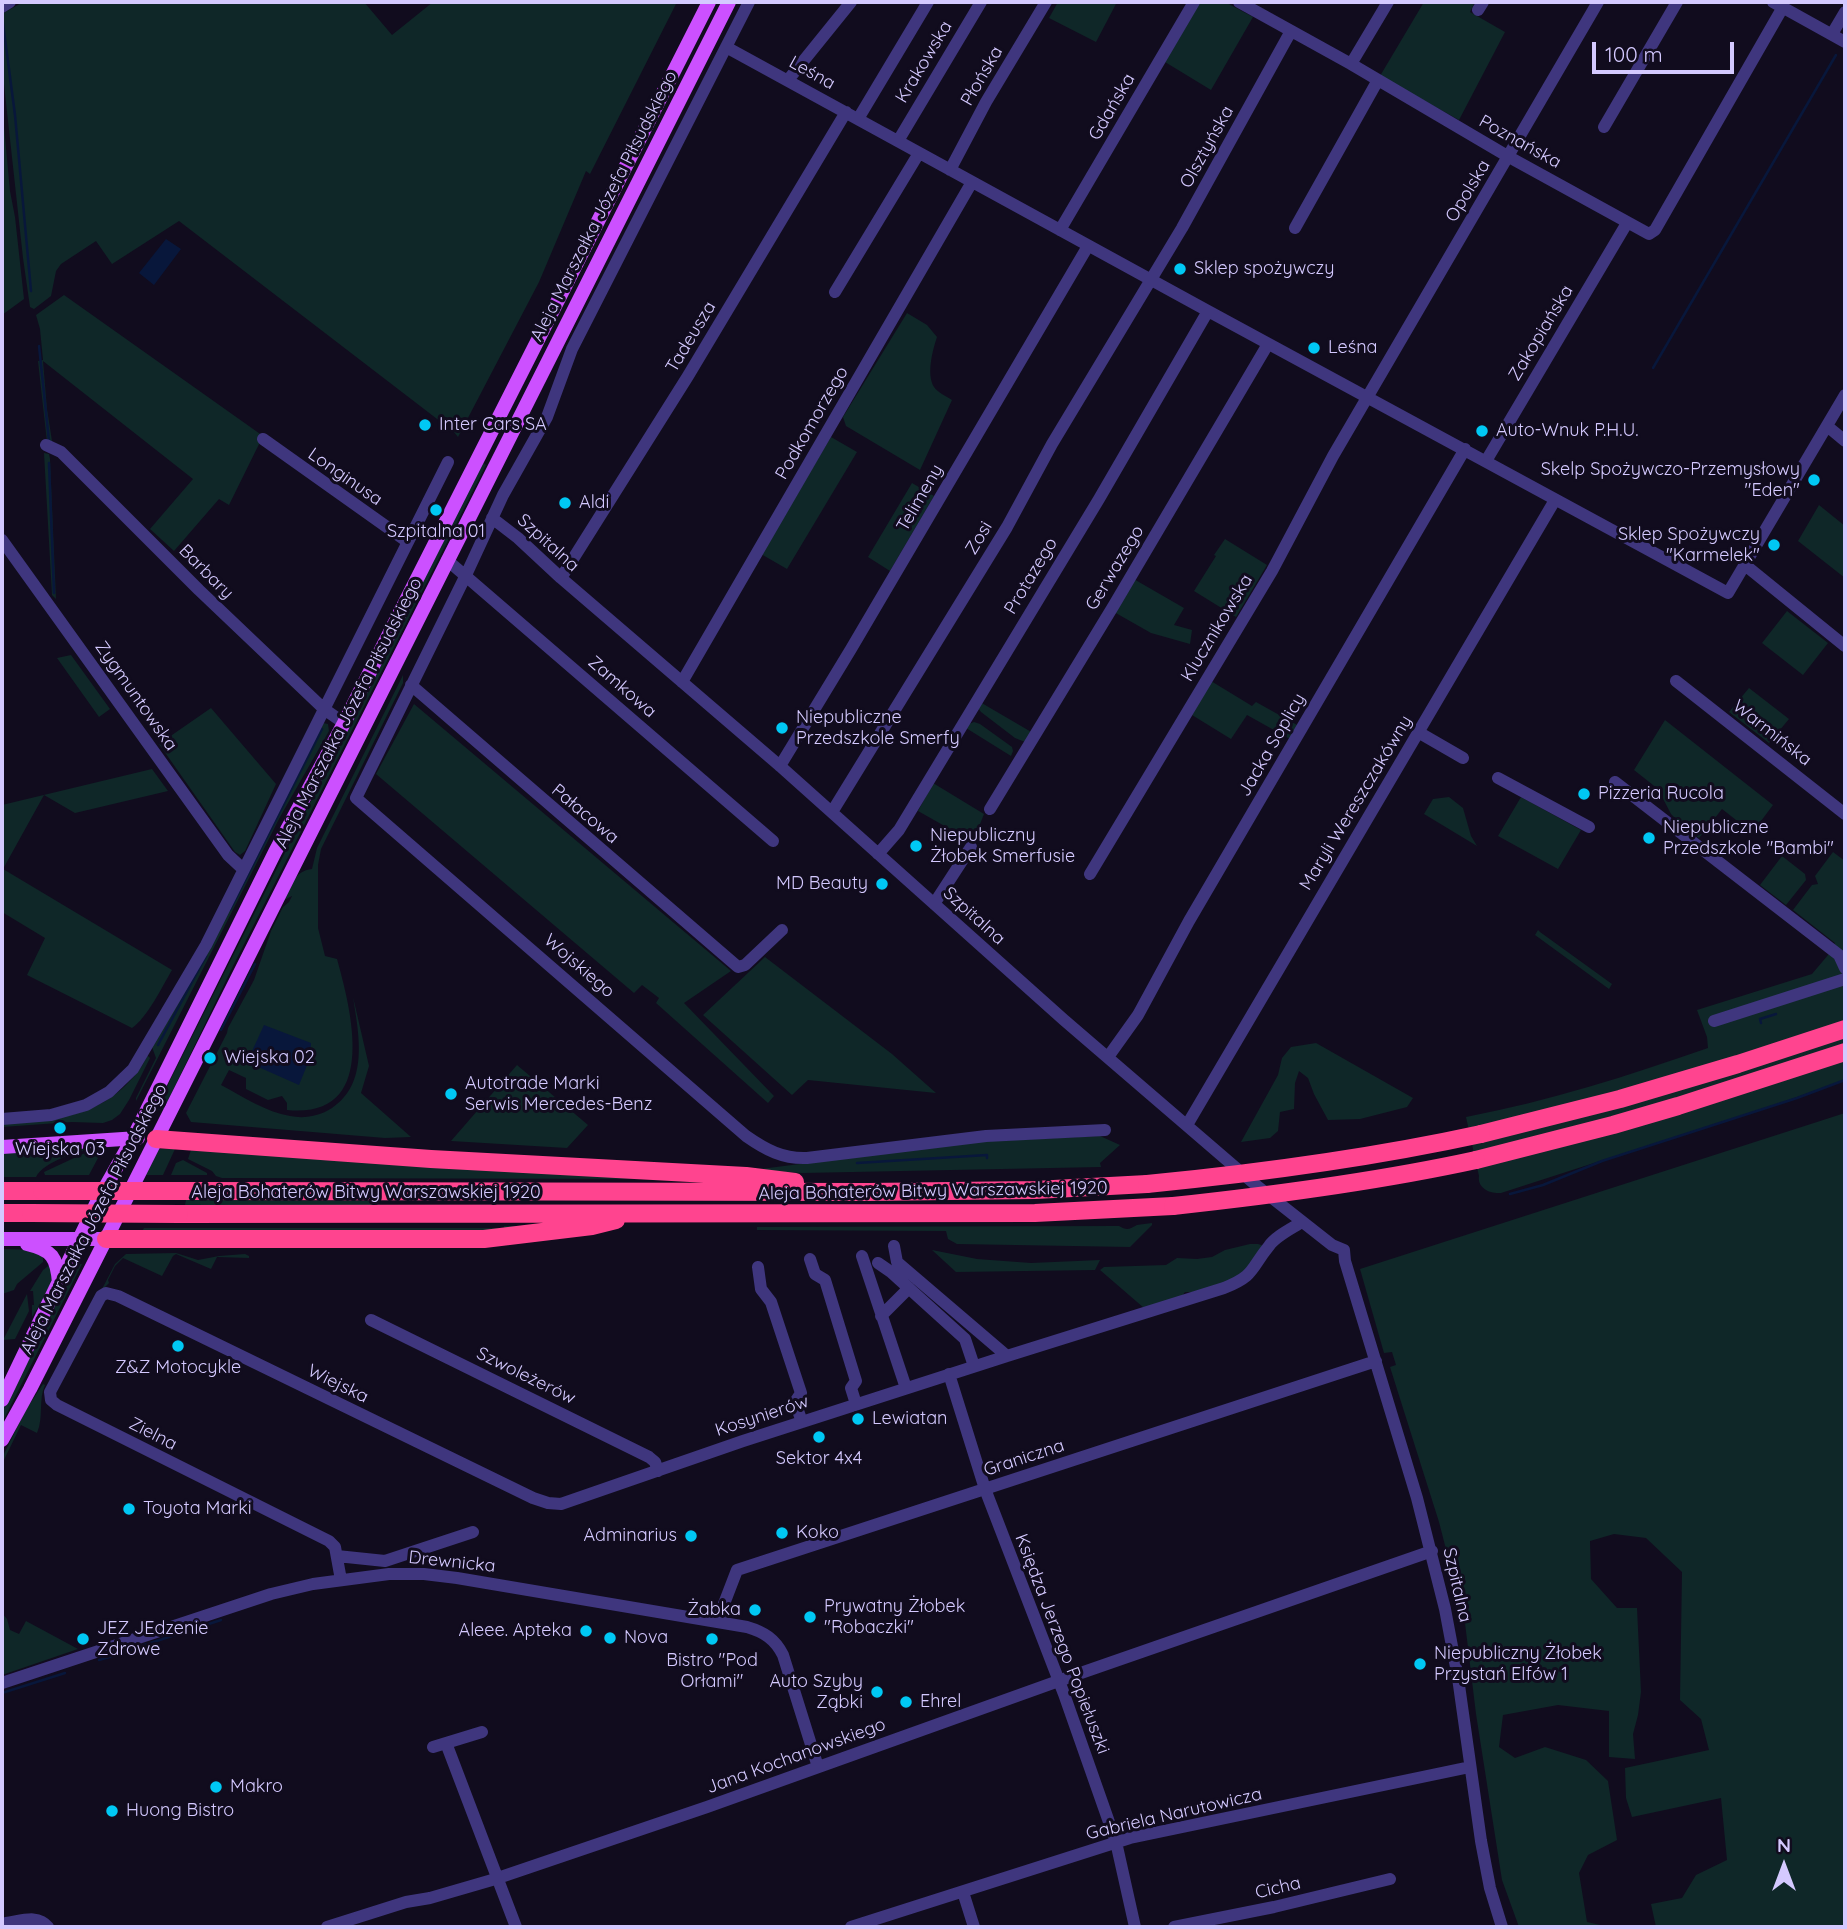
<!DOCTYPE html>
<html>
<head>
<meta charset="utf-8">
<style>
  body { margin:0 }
  #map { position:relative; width:1847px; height:1929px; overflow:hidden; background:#110c1e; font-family:Quicksand,sans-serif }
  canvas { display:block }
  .frame { position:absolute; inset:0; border:4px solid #d4c9ff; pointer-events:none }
  .north { position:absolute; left:1749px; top:1831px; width:70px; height:70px; -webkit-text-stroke:5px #110c1e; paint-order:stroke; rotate:0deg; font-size:19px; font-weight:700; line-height:28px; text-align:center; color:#d4c9ff }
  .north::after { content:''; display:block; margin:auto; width:24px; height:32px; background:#d4c9ff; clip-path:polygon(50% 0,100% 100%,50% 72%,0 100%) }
  .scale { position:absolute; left:1592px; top:42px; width:142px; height:32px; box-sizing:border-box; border:4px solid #d4c9ff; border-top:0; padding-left:9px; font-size:21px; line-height:24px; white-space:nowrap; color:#d4c9ff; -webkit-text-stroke:5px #110c1e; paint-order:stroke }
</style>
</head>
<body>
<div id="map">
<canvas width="1847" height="1929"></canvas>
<div class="frame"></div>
<div class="north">N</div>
<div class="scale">100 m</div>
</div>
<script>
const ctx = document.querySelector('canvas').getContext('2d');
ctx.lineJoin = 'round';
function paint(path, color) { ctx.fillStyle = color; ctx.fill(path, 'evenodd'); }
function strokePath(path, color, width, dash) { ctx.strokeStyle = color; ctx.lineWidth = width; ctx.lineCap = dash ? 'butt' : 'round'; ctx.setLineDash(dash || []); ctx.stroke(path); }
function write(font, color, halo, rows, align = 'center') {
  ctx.font = font + ' Quicksand,sans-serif'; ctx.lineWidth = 6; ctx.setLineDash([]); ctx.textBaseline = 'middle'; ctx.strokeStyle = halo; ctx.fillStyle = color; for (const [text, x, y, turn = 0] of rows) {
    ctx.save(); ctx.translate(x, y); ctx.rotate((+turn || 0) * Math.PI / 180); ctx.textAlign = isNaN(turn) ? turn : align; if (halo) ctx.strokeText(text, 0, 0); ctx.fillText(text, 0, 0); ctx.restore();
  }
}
paint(new Path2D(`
  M23,2h341l28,33 41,-33h244l-87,172 -4,-3 -47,111 -81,155 -4,-5 -275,-211 -67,43 -16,-23 -35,23 -5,7 -5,25 -17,13 -4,-2 -7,-49 -21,-192v-52z
  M1058,2h59l-21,40 -47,-24z
  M1199,2h26l28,15 -42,73 -46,-28z
  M1424,2h51l-5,10 35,20 -46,88 -79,-44z
  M2,105l8,86 5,26 9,82 -22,16z
  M64,295l199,141 -34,69 -10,-6 -45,52 -24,-22 43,-50 -150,-118 4,48 5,32 -5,1 -9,-81 5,-1 -3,-31 -4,-14z
  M907,313l20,12 10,12c-4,12 -11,37 -3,50 3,5 12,9 18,13l-32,70 -74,-44 -3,-9z
  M831,437l26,15 -70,117 -26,-15z
  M44,453l5,1 1,5 6,140 -4,-4z
  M482,462l4,3 -253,501 -69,143 -9,1z
  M912,483l22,13 -44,75 -22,-14z
  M1819,505l26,21v52l-47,-37z
  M1225,539l42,26 -31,52 -42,-26 22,-35 -2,-1z
  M1132,578l52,30 -10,17 18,5 -2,14 -39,-11 -37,-21z
  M1787,611l41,32 -25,32 -41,-32z
  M71,655l39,54 -11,8 -42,-59z
  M403,675v8l-82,166 -3,16v63l7,28 12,3c15,54 42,160 -50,151v-7l-5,-7 -14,4 -22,-11v-11l-17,-8 -8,15c22,12 45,27 69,31 14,3 30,0 42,-8 37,-25 27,-73 21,-111l16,69 -8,27 50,44 -26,1 -194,-16 -5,-9 41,-80 1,-5 26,-48 17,-49 12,-24 6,-5 3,-6 -8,4c7,-14 10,-29 28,-31l5,-21z
  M1211,681l41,25 4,-4 43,24 -9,13 -43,-24 -16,24 -39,-24z
  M1749,688l40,31 -20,24 -40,-31z
  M980,702l53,31 -8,9 -10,-4 -34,-26 -3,-4z
  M414,704l317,267 -47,32 90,93 -6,7 -112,-100 3,-5 -17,-13 -8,8 -258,-219z
  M211,708l65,76 -31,67 -5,4 -5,-3 -76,-108z
  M1665,720l108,85 -18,24 -10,-2 -23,-18 -23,29 -12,-8 -16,-16 -13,-25 -24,-19z
  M974,722l6,2 32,23 1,4 -2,5 -45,-28 3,-4z
  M323,723l5,1 1,7 -49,86 -144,284v-3l20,-40 -4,-11z
  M152,769l16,22 -93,22 -31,-18 -41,74 169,101c-10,17 -25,48 -40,58l-105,-53 18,-37 -43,-26v-107z
  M933,783l51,31 -11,28 -55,-31z
  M1449,797l14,11 8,28 6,10 -53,-32 9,-15z
  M1521,797l60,33 -23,39 -60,-33z
  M1833,852l12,9v219l-59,21 -285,92c-11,1 -24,-5 -22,-17l-13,-59c83,-16 162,-41 242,-69l-1,-11 -10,-27 115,-36 16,-19 7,-12 -42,-33 19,-25 6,-1 -3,-8z
  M1782,856l23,18 1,6 -20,25 -26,-20z
  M1538,930l2,2 72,52 -3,5 -74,-54z
  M765,957l127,97 44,39 -128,-13 -16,15 -89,-80z
  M1316,1043l97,55 -6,9 -47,12 -32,1 -14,-26 -6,-16 -9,-7 -4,12 -1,26 -14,3 -2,19 -8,7 -29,4 37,-67 4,-17 9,-11z
  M147,1055l3,3 -21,42 -9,14 -8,6 -9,3 -31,-1 -70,5v-4c44,-3 89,-4 123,-37 9,-9 18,-19 22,-31z
  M517,1065l71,60 -21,23 -116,-7z
  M1845,1113v814h-189l-5,-23 31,-6 14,-23 31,-15 -6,-62 -89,19 -6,-19 -1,-30 84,-18 -8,-31 -21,-19 2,-128 -36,-34 -32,-4 -24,7 1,38 26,29h20l4,84 -3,23 -5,19 2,25 -26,-2v-46l-51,-6 -55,10 -4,32 16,11 30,-11 41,13 22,21 9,59 -29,15 -9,18 8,49 22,5h-90l-17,-47 -26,-166 -11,-91 -26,-101 -49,-155 6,-2 -4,-13 -8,1 -24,-84z
  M1100,1136l20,9 -20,18 1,4 -299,6 -49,-3 217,-28z
  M100,1146l-1,2c-17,1 -56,14 -63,29h-34v-24z
  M159,1149h16l-12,26h-18z
  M191,1150l486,29 -455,-1 -6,-2 -4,-5 -24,-12z
  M94,1151l3,2 1,5 -9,17h-44l-1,-3 43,-20z
  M183,1160l24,13v2h-36l5,-12z
  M186,1200l186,1v5l-187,-1z
  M1152,1223v2l-22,22 -173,-3 -9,-5 -2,-8 -189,-1v-3l362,-1c8,5 11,3 18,-1 4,-1 10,-1 15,-2z
  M504,1226h34l-31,5 -366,2 3,-5h360z
  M1250,1244h8l6,2 -19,27 -12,8 -35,11h-13l-3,4 -38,12 -44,-38 4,-3 62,-2 11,-7 20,1 15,-2 13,-7z
  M2,1249l33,1 8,8v4l-26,22 -3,6 -12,4z
  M932,1250l45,9 54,4 69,-3 -5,10 -139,2z
  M176,1253l22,7 21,-4 26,-2 4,2v2l-32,-1 -6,12 -35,-15 -3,2 -11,20 -39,-18 -8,8 -7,14 1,3 -8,8 14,-27 11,-10z
  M52,1263c6,20 -10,37 -20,54v-12h2l-1,-14h-3l13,-21z
  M74,1264h8l-80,159v-11z
  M27,1294l2,17 -14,28 -12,1z
  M43,1384l2,1c-7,15 -1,32 -8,48l-16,-8 -19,39v-6l23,-47z
  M2,1613l5,6 3,11 9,4 7,-13 52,28 -76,26z`), '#0f2728');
paint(new Path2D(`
  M166,239l15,10 -27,36 -15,-12z
  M264,1025l47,18 -1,15 -11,27 -52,-23z`), '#08173b');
strokePath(new Path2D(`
  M2,16l13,99 16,176
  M39,346l10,95
  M1653,368l183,-313
  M49,463l5,130
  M230,910l92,-181
  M1761,1023l-1,-4 16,-5
  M221,1030l34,-66
  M158,1045l48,-89
  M857,1163l130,-8v3
  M1510,1194l33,-9 59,-24 195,-63 48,-18
  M126,1651l95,-31
  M99,1660l14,-4
  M2,1693l63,-20`), '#08173b', 2.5);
strokePath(new Path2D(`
  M749,2l-177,347 -25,68 -44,78 -37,80 -110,223 390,338c20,14 37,23 61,22l179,-22 119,-6
  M1239,2l112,62 158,93 140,77 6,-4 128,-223
  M1773,2l72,40
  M2,7l8,-5
  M1478,10l5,-8
  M1832,34l13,-22
  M726,47l482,264 520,282 117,-198
  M1351,64l37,-62
  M788,80l63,-78
  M858,119l70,-117
  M1604,127l73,-125
  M898,141l83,-139
  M950,170l36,-68 60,-100
  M1295,228l83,-148
  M1060,230l134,-228
  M835,292l84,-139
  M1827,426l18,15
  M263,439l145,103
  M46,445l15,7 138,138 125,119 20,14
  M1486,461l141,-238
  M492,518l26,20 43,40 219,188 284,254 193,166 75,59 12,5 1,11 72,237 28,111 13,69 23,163 9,47 12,39
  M2,540l226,315 15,14
  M447,560l326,281
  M1745,565l100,81
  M561,578l127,-202 158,-264
  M1676,681l169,133
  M682,682l290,-500
  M411,685l327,282 7,-2 37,-35
  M1418,732l45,26
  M780,766l71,-117 237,-403
  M1498,778l91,49
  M1615,782l224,173 6,13
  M990,809l124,-204 154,-261
  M832,812l175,-285 45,-83 130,-216 109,-197
  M878,854l21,-24 200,-331 109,-188
  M1090,874l182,-303 61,-115 265,-454
  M934,904l37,-57
  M1714,1021l131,-42
  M1108,1057l30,-42 51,-94 276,-472
  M2,1119l49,-4 35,-10 23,-13 24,-23 73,-124 242,-483
  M1187,1125l368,-625
  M894,1246l3,16 110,94
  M862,1256l44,132
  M810,1259l5,15 10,6 31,101 -5,7 5,16
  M878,1263l13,9 74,67 9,27
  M758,1267l3,22 10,13 30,91 -6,9 7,20
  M881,1316l28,-28
  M371,1320l278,137 6,5 3,9
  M949,1374l36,115 79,205 52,148 19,85
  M337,1556l48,5 88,-29
  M341,1580l-6,-33 -6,-6 -272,-136 -6,-5 -1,-8 51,-96 5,-3 12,3 415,202 15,5 13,1 182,-63 264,-85 217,-68c32,-13 26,-19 45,-42 7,-10 22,-17 33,-24
  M717,1622l20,-52 639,-209
  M2,1683l269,-89 42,-10 76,-10h35l33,4 290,49c17,5 28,12 36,28l35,112
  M446,1743l70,184
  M433,1747l49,-15
  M963,1892l11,35
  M6,1923c15,-2 32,-9 42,4
  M327,1927l79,-25 24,-4 62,-18 215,-73 371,-133 354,-123
  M851,1927l279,-89 340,-71
  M1174,1927l100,-20 116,-28`), '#3f367e', 12);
strokePath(new Path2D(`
  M2,1147l136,-9
  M2,1239h104
  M27,1244c25,6 30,13 32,39
  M2,1400l95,-198 36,-64 142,-286 69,-129 365,-721
  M2,1440l28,-51 76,-150 623,-1237`), '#cc50ff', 14);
strokePath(new Path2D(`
  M1481,1134l139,-35 118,-35 107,-35
  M156,1139l275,20 315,17 49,6
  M1476,1160l137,-35 65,-19 167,-54
  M2,1191h40
  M191,1191l677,1 167,-2 112,-6
  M2,1213h29
  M179,1214l856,-1 138,-7
  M106,1239h378l108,-13 24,-6`), '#ff448f', 18);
strokePath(new Path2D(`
  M1147,1184c112,-11 224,-26 334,-50
  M42,1191h149
  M1173,1206c102,-11 202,-24 303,-46
  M31,1213l148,1`), '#ff448f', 18);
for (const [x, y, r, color] of [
  [1180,269,7,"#00c8f4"],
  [1314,348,7,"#00c8f4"],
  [425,425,7,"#00c8f4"],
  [1482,431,7,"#00c8f4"],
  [1814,480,7,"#00c8f4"],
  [565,503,7,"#00c8f4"],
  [436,510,7,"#00c8f4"],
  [1774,545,7,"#00c8f4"],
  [782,728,7,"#00c8f4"],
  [1584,794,7,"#00c8f4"],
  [1649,838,7,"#00c8f4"],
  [916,846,7,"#00c8f4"],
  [882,884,7,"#00c8f4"],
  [210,1058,7,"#00c8f4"],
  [451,1094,7,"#00c8f4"],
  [60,1128,7,"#00c8f4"],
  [178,1346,7,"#00c8f4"],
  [858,1419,7,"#00c8f4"],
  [819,1437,7,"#00c8f4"],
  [129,1509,7,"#00c8f4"],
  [782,1533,7,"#00c8f4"],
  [691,1536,7,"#00c8f4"],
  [755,1610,7,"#00c8f4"],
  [810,1617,7,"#00c8f4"],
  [586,1631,7,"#00c8f4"],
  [610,1638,7,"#00c8f4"],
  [83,1639,7,"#00c8f4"],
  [712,1639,7,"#00c8f4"],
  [1420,1664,7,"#00c8f4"],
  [877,1692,7,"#00c8f4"],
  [906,1702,7,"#00c8f4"],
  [216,1787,7,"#00c8f4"],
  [112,1811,7,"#00c8f4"]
]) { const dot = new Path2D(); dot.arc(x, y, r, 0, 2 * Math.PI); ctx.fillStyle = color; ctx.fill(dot); strokePath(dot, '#110c1e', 2.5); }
write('18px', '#d4c9ff', '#110c1e', [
  ["Krakowska",924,62,-59],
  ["Leśna",812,73,29],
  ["Płońska",982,76,-60],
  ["Gdańska",1112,107,-60],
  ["Poznańska",1520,142,29],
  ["Olsztyńska",1207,147,-61],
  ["Opolska",1468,191,-59],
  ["Aleja Marszałka Józefa Piłsudskiego",604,206,-63],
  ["Zakopiańska",1541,333,-59],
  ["Tadeusza",691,337,-59],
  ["Podkomorzego",812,423,-60],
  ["Longinusa",345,477,35],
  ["Telimeny",920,498,-60],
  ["Zosi",979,538,-59],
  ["Szpitalna",548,543,42],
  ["Gerwazego",1115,568,-59],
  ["Barbary",206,572,45],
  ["Protazego",1031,576,-59],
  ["Klucznikowska",1217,628,-59],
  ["Zamkowa",622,687,41],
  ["Zygmuntowska",136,696,55],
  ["Aleja Marszałka Józefa Piłsudskiego",349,713,-63],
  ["Warmińska",1772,733,38],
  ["Jacka Soplicy",1272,745,-60],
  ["Maryli Wereszczakówny",1356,803,-59],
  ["Pałacowa",585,814,40],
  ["Szpitalna",974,916,42],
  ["Wojskiego",579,966,41],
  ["Aleja Bohaterów Bitwy Warszawskiej 1920",933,1191,-1],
  ["Aleja Bohaterów Bitwy Warszawskiej 1920",366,1193],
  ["Aleja Marszałka Józefa Piłsudskiego",94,1219,-63],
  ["Szwoleżerów",526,1376,26],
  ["Wiejska",338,1384,26],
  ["Kosynierów",762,1416,-18],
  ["Zielna",153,1434,27],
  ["Graniczna",1024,1458,-18],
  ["Drewnicka",452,1562,6],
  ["Szpitalna",1457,1585,77],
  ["Księdza Jerzego Popiełuszki",1062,1644,69],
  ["Jana Kochanowskiego",796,1756,-20],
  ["Gabriela Narutowicza",1174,1814,-13],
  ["Cicha",1278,1888,-13]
]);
write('18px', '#d4c9ff', '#110c1e', [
  ["Sklep spożywczy",1194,269],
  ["Leśna",1328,348],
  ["Inter Cars SA",439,425],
  ["Auto-Wnuk P.H.U.",1496,431],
  ["Skelp Spożywczo-Przemysłowy",1800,470,"right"],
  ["\"Eden\"",1800,491,"right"],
  ["Aldi",579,503],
  ["Szpitalna 01",436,532,"center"],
  ["Sklep Spożywczy",1760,535,"right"],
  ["\"Karmelek\"",1760,556,"right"],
  ["Niepubliczne",796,718],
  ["Przedszkole Smerfy",796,739],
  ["Pizzeria Rucola",1598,794],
  ["Niepubliczne",1663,828],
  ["Przedszkole \"Bambi\"",1663,849],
  ["Niepubliczny",930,836],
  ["Żłobek Smerfusie",930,857],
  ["MD Beauty",868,884,"right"],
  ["Wiejska 02",224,1058],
  ["Autotrade Marki",465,1084],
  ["Serwis Mercedes-Benz",465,1105],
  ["Wiejska 03",60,1150,"center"],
  ["Z&Z Motocykle",178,1368,"center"],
  ["Lewiatan",872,1419],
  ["Sektor 4x4",819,1459,"center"],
  ["Toyota Marki",143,1509],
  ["Koko",796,1533],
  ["Adminarius",677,1536,"right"],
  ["Prywatny Żłobek",824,1607],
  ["\"Robaczki\"",824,1628],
  ["Żabka",741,1610,"right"],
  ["JEZ JEdzenie",97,1629],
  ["Zdrowe",97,1650],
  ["Aleee. Apteka",572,1631,"right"],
  ["Nova",624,1638],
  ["Niepubliczny Żłobek",1434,1654],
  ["Przystań Elfów 1",1434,1675],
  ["Bistro \"Pod",712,1661,"center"],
  ["Orłami\"",712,1682,"center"],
  ["Auto Szyby",863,1682,"right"],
  ["Ząbki",863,1703,"right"],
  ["Ehrel",920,1702],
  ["Makro",230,1787],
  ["Huong Bistro",126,1811]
], 'left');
</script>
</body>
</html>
